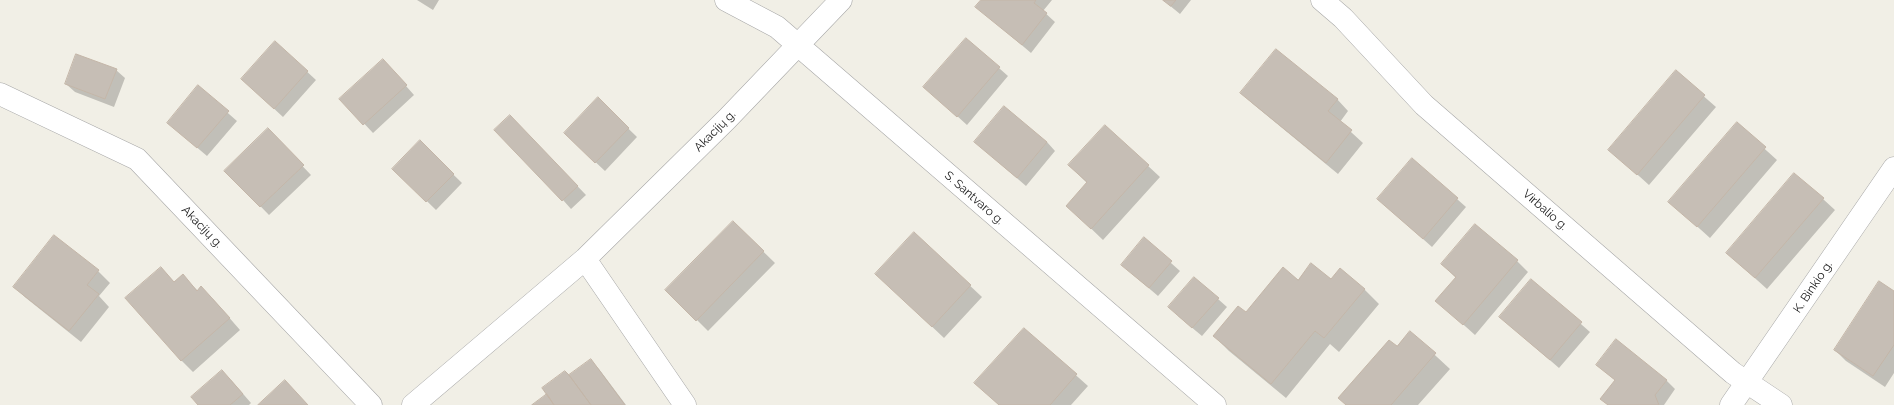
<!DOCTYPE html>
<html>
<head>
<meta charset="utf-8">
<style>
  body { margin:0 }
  canvas { display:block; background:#f1efe6 }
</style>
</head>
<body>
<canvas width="1894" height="405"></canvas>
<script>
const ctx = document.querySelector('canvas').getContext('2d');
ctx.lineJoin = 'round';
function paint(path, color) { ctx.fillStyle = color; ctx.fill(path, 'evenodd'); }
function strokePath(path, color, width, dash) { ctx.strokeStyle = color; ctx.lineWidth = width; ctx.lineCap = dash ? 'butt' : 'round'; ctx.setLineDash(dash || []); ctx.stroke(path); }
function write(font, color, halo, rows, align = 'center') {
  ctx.font = font + ' Raleway,sans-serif'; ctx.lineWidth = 3.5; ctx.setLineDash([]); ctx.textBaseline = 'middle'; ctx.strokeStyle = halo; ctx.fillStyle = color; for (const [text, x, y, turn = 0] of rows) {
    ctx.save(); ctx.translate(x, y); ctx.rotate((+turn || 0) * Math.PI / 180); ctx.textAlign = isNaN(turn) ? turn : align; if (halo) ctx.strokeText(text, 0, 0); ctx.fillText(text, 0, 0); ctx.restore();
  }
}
paint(new Path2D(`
  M417,0h22l-6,10z
  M982,0h70l-9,11 12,11 -24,31 -54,-46z
  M1163,0h28l-11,14z
  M966,39l42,37 -41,49 -42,-38z
  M275,42l41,38 -33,37 -41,-38z
  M391,69l23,26 -41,38 -32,-34z
  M116,70l9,8 -11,29 -39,-15 -9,-8z
  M1676,72l40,35 -67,78 -40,-36z
  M198,87l39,34 -30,35 -39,-33z
  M1241,93l96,6 11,12 -8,11 23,21 -25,31 -85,-70z
  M598,99l39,38 -32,34 -31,-29z
  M510,116l76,79 -15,14 -8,-9z
  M1737,124l40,36 -67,78 -40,-36z
  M1105,126l55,51 -57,63 -24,-23 8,-34 -18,-18z
  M268,130l43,45 -42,40 -43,-44z
  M420,142l42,41 -26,27 -42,-41z
  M975,142h72l8,9 -29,35z
  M1412,159l54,48 -34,40 -54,-48z
  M1823,199l12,11 -68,79 -40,-36z
  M733,222l42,41 -67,68 -41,-41z
  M914,233l68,64 -38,41 -56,-53z
  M54,236l44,35 12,12 -11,13 10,11 -28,35 -55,-44 -12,-11z
  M1144,239l36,32 -22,25 -27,-23z
  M1517,261l11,11 -53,63 -38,-34 19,-23 -14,-14z
  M161,268l14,15 8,-7 15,15 15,8 27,31 -47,42 -12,-12z
  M1332,280l32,9 15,15 -40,48 -9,-8 -44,54 -57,-47 -15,-15 32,-23 52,-32z
  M1531,280l59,52 -31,36 -59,-51z
  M1894,292v81l-9,14 -39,-26 -11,-11z
  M1218,299l9,8 -25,29 -24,-20z
  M1024,329l64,57 -17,19h-72l-23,-22z
  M1410,332l40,37 -32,36h-72z
  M591,361l8,8 27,36h-92z
  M1597,365l69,15 9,9 -11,16h-56l-7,-6 15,-18z
  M231,380l20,23 -2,2h-49z`), '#0003');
const building = new Path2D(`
  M981,0h55l-2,3 13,10 -25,32 -47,-38z
  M1163,0h13l-5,6z
  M966,38l34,29 -43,50 -34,-30z
  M275,41l33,30 -34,38 -33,-30z
  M1276,49l62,50 -10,12 24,19 -26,33 -86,-70z
  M76,54l41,15 -12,30 -40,-15z
  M383,59l24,26 -44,40 -24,-26z
  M1676,70l29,25 -68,80 -29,-25z
  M198,85l31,26 -32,37 -30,-25z
  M598,97l31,31 -34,35 -31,-30z
  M1004,106l43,36 -30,36 -43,-36z
  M510,115l68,71 -16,15 -68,-71z
  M1737,122l29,25 -69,80 -29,-25z
  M1105,125l44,40 -58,64 -25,-23 21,-24 -19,-17z
  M268,128l36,37 -44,42 -36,-36z
  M420,140l34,34 -28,28 -34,-33z
  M1412,158l46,40 -35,41 -46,-40z
  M1794,173l30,25 -69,80 -29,-25z
  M733,221l31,30 -68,70 -31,-31z
  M1475,224l43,36 -55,65 -28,-24 21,-24 -15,-13z
  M914,232l57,53 -39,42 -57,-53z
  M54,235l45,35 -12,15 12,9 -30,37 -56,-44z
  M1144,237l28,24 -23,27 -28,-23z
  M1311,263l20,16 9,-11 25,21 -41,49 -9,-7 -44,53 -58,-48 25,-30 8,6 37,-45 15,13z
  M161,267l13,15 9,-8 14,17 4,-5 29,32 -49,43 -56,-63z
  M1194,277l25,21 -27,30 -24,-21z
  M1531,279l51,43 -32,38 -51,-43z
  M1879,281l15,10v54l-21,31 -39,-26z
  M1024,328l53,46 -27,31h-51l-25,-22z
  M1410,331l26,22 -45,52h-45l-8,-7 51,-58 8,6z
  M1616,339l51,41 -12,15 4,10h-51l-8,-6 15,-19 -19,-15z
  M591,359l34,46h-34l-22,-30z
  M222,370l21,24 -13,11h-32l-7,-8z
  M565,371l4,4 22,30h-37l-12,-17z
  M285,380l23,25h-50z
  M547,394l7,11h-22z`);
paint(building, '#c6beb5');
strokePath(building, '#c4b6a8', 1);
const minor = new Path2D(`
  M726,0l51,27 438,378
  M1322,0l21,18 81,87 309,268 48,32
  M0,94l137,65 234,246
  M585,259l100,146
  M413,405l172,-146 142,-140 114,-119
  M1731,405l163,-237`);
strokePath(minor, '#a7a7a7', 23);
strokePath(minor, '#fff', 22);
write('12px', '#202020', '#fff', [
  ["Akacijų g.",715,131,-45],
  ["S. Santvaro g.",974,198,41],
  ["Virbalio g.",1545,210,41],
  ["Akacijų g.",202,227,46],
  ["K. Binkio g.",1813,287,-56]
]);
</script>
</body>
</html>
